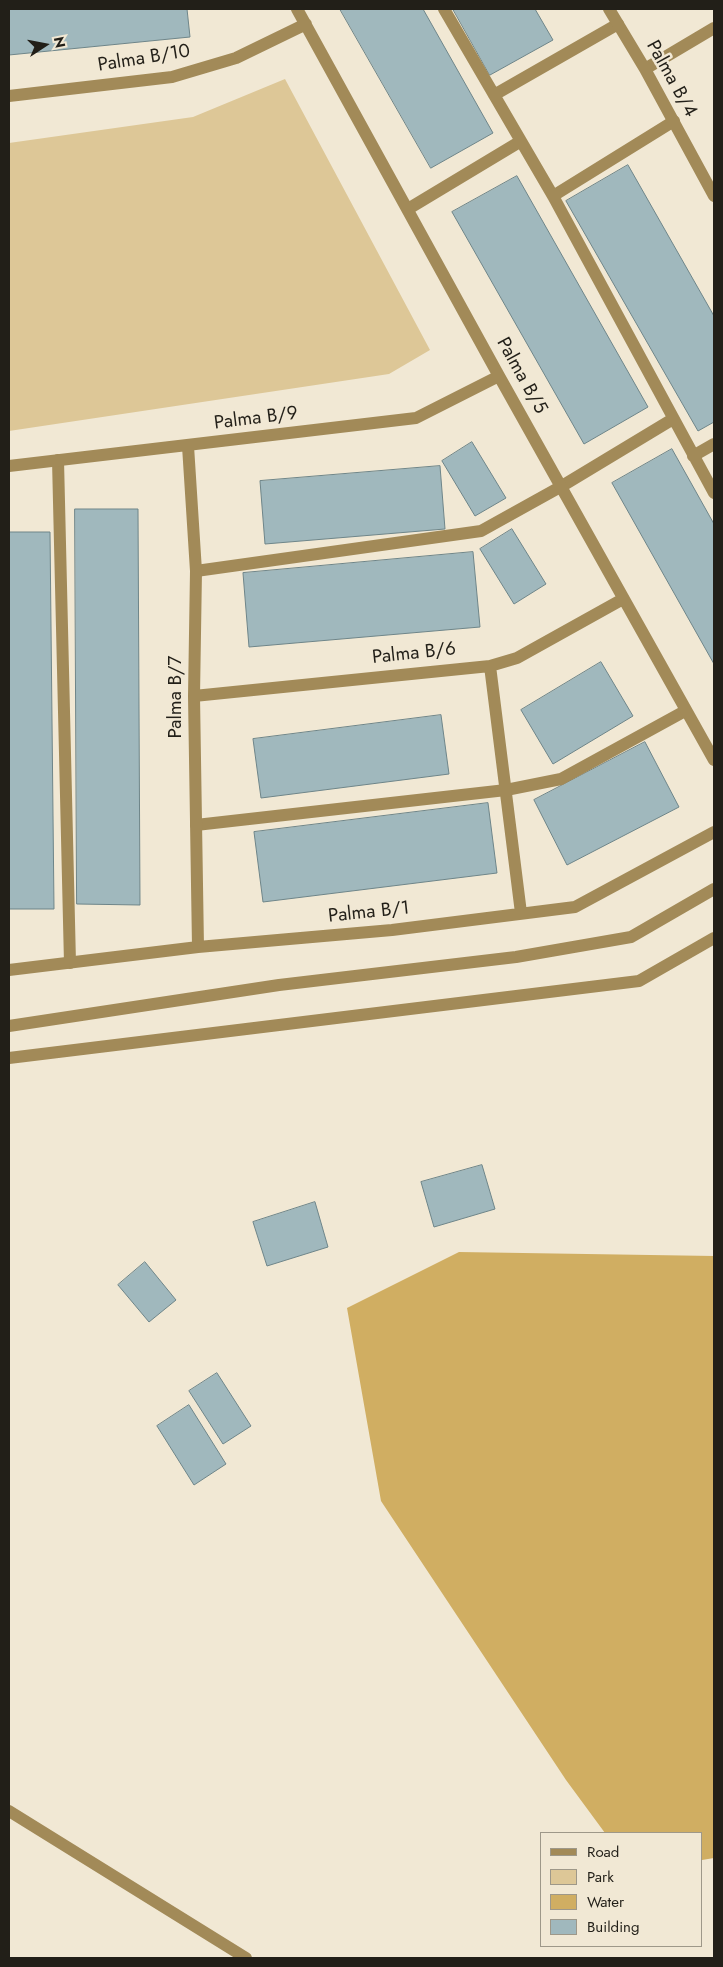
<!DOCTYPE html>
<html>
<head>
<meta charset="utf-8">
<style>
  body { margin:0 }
  #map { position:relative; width:723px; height:1967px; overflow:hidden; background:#f1e8d4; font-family:Jost,sans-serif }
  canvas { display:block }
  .frame { position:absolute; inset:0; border:10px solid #221f18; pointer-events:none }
  .legend { position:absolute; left:540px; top:1832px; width:162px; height:115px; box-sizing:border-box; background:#f1e8d4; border:1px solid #9e9889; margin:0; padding:6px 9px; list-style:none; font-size:15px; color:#221f18 }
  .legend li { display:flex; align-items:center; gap:10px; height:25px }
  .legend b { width:25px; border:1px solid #9e9889 }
  .north { position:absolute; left:20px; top:20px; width:50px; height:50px; -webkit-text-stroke:4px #f1e8d4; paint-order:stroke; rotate:79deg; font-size:14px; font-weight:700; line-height:20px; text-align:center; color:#221f18 }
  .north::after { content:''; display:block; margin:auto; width:18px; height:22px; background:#221f18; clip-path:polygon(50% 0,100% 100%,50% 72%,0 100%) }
</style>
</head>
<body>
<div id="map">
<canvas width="723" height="1967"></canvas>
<div class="frame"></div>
<ul class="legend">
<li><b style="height:6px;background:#a28a58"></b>Road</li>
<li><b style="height:14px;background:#ddc797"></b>Park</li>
<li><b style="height:14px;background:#d0ae62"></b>Water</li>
<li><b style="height:14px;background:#a0b8bd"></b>Building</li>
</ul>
<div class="north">N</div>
</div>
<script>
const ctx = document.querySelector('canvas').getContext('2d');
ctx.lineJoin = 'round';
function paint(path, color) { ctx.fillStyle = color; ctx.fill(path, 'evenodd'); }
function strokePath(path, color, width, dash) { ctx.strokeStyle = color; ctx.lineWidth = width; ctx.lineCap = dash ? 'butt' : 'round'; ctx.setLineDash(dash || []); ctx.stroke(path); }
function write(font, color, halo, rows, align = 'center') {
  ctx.font = font + ' Jost,sans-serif'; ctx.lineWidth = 5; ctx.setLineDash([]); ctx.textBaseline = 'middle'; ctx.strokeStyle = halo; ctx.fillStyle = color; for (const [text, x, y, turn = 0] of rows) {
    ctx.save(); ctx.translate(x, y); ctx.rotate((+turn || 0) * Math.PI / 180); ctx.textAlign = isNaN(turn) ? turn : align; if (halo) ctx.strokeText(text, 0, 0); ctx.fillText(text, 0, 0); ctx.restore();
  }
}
paint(new Path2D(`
  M285,79l145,271 -41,24 -380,57v-288l184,-26z`), '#ddc797');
paint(new Path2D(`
  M459,1252l255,4v602l-12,2v-27h-97l-39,-53 -185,-279 -34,-193z`), '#d0ae62');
const building = new Path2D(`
  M9,9h178l3,28 -181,18z
  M340,9h83l70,124 -62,35z
  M453,9h82l18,31 -63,35z
  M628,165l86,151v106l-16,9 -132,-230z
  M517,176l131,231 -64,37 -132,-232z
  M472,442l34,56 -31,18 -33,-55z
  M672,449l42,75v140l-102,-181z
  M440,466l5,63 -180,15 -5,-63z
  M75,509h63l2,396 -63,-1z
  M512,529l34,55 -32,20 -34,-55z
  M9,532h41l4,377h-45z
  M473,552l7,75 -231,20 -6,-74z
  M601,662l32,54 -80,48 -32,-54z
  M441,715l8,59 -188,24 -8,-59z
  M645,742l34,65 -112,58 -33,-65z
  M488,803l9,70 -234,29 -9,-70z
  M482,1165l13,44 -61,18 -13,-45z
  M315,1202l13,45 -61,19 -14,-44z
  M145,1262l31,38 -27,22 -31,-37z
  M217,1373l34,53 -28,18 -34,-53z
  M189,1405l37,59 -32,21 -37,-59z`);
paint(building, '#a0b8bd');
strokePath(building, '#6e8589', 1);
strokePath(new Path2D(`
  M444,9l109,187 161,297
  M494,95l124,-71
  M553,196l121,-75
  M408,209l113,-68
  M693,456l21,-12
  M58,460l12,503
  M196,571l285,-40 81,-45 111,-67
  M196,825l310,-35 55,-11 124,-68`), '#a28a58', 12);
strokePath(new Path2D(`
  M297,9l202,367 215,384
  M609,9l36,60 69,127
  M645,69l69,-41
  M9,96l163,-19 64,-19 70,-34
  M188,446l8,125 -2,125 4,251
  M9,466l407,-48 83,-42
  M490,666l31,247
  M194,696l296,-30 27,-8 106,-59
  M9,970l189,-23 194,-17 183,-23 139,-75
  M9,1026l270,-41 237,-28 115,-20 83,-48
  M9,1058l630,-77 75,-43
  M9,1811l237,147`), '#a28a58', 12);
write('19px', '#221f18', '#f1e8d4', [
  ["Palma B/10",144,59,-9],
  ["Palma B/4",671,79,61],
  ["Palma B/5",521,376,61],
  ["Palma B/9",256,419,-7],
  ["Palma B/6",414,654,-6],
  ["Palma B/7",176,697,-90],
  ["Palma B/1",369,913,-6]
]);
</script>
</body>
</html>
